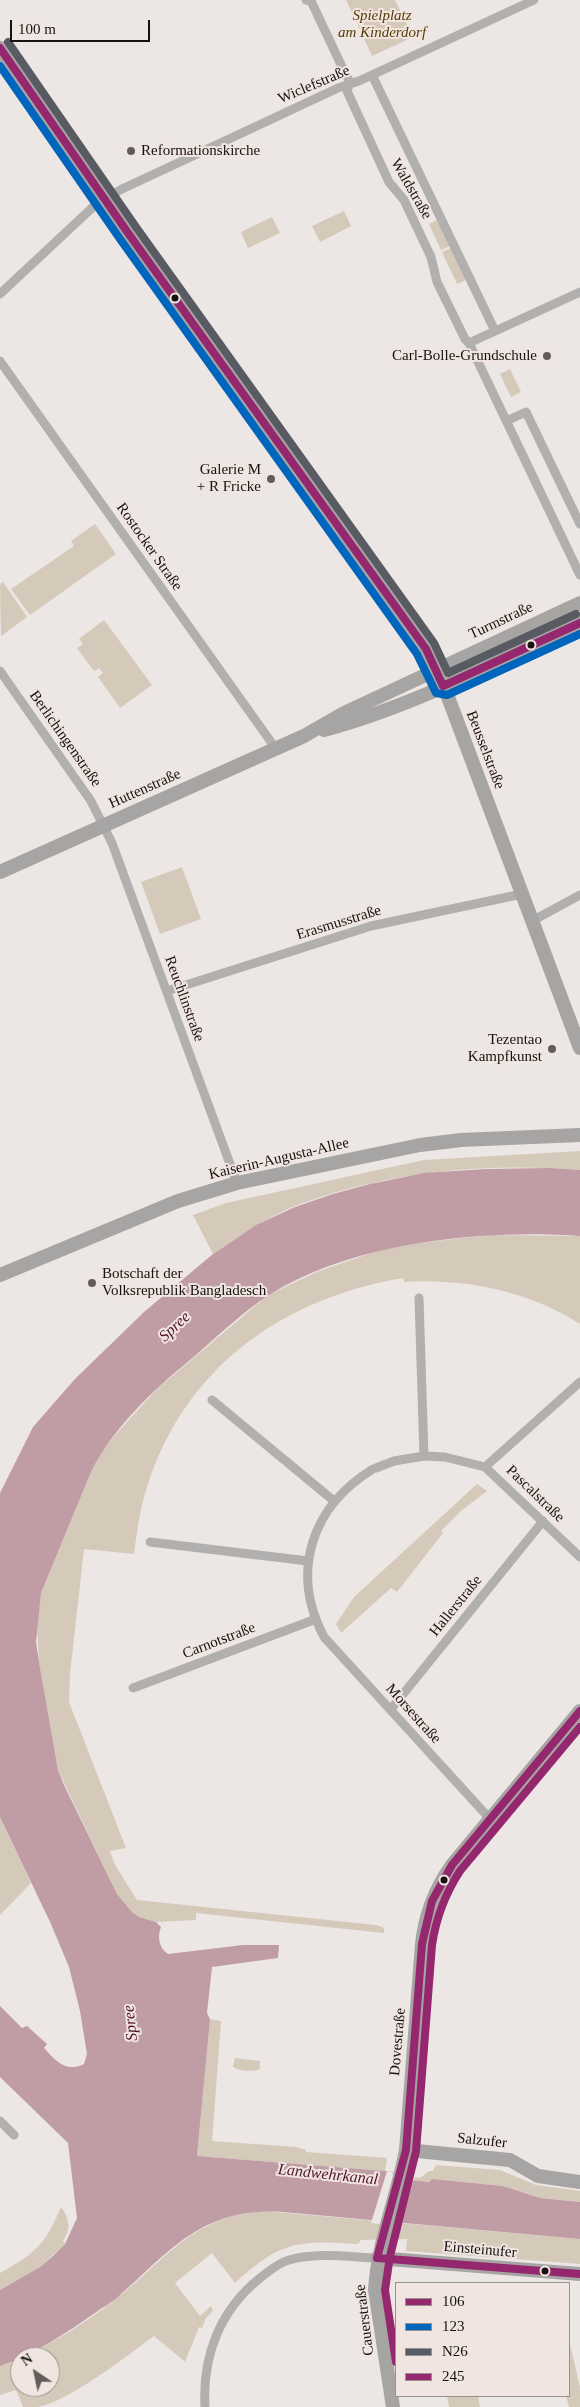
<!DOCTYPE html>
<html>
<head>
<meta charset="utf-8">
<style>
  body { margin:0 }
  #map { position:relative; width:580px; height:2407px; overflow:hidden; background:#ece6e4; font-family:"Times New Roman",serif }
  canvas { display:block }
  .legend { position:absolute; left:395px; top:2282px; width:175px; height:115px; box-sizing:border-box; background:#f0e5e0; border:1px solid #99918d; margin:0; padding:6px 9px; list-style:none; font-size:15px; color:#161211 }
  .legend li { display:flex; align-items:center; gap:10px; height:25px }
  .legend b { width:25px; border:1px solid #99918d }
  .north { position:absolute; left:10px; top:2347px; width:50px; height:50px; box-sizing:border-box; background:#f0e5e0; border:1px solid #99918d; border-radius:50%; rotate:326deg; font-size:14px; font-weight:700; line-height:20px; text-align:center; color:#161211 }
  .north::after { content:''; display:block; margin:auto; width:18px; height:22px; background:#615c5b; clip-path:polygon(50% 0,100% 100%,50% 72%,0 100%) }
  .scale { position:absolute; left:10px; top:20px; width:140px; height:22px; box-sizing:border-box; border:2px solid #161211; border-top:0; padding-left:6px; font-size:15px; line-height:18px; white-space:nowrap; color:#161211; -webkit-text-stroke:4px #f0e5e0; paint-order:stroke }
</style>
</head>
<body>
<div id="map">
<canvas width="580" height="2407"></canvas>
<ul class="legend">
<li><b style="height:6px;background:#95276e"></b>106</li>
<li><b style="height:6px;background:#0065bd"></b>123</li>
<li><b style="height:6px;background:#595b62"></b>N26</li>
<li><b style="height:6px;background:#95276e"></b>245</li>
</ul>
<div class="north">N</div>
<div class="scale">100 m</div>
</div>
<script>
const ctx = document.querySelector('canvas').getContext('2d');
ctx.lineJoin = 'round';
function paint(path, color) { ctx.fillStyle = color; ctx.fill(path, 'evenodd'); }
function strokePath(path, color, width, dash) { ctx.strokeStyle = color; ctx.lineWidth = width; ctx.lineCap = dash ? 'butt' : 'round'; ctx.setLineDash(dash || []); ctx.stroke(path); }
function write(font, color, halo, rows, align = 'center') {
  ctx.font = font + ' "Times New Roman",serif'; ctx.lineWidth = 4; ctx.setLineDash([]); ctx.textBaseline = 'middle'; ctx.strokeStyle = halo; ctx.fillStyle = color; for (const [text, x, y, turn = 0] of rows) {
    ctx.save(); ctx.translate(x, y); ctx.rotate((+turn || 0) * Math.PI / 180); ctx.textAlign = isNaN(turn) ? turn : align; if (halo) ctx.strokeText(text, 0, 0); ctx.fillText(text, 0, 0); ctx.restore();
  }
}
paint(new Path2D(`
  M346,0h49l18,37 -41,19z
  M344,211l7,15 -31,16 -8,-16z
  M272,217l8,16 -32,15 -7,-16z
  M437,220l13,26 -9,4 -12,-26z
  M451,248l15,32 -9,4 -15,-32z
  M510,369l11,23 -10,5 -11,-23z
  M95,524l21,30 -86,61 -19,-26 63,-43 -3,-5z
  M3,582l24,35 -26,19 -1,-52z
  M576,612l1,3 -110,52 -1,-3z
  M104,620l48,65 -32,23 -22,-31 5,-4 -4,-5 -5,3 -17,-23 6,-4 -4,-5z
  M182,867l19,52 -41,15 -19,-52z
  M580,1151v19c-95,-8 -196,2 -285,36 -29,12 -56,29 -82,48l-20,-39 33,-12 198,-43z
  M491,1235l89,1v88c-51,-33 -116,-46 -176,-42l-1,-4c-120,20 -218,89 -256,209 -7,22 -10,44 -13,67l-50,-5 -14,125 -1,28 57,146 -16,3 5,14 22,35 239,25 8,3v5l-188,-20v7l-40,2 -17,-5 -7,-5 -15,-18 -59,-124 -19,-108 -2,-35 4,-34 50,-121 8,-16 16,-21 42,-46 111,-94 51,-24 58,-20 32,-7z
  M477,1484l10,7 -26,20 -20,20 2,2 -46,59 -6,-4 -50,45 -5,-9 18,-27z
  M0,1817l31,66 -31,32z
  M210,2019l11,2 -9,120 84,6 10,3v2l81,6 -2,13 -188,-15z
  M235,2058l25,3v8c-5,3 -22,2 -27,-2z
  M436,2165l64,5 36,15 44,6v11l-40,-4 -37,-12 -71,-7 -3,3 -15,-1 1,-4 5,1 9,-7h4z
  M61,2207c9,11 10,23 2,34l2,3 -25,23 -40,23v-17c36,-20 45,-28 61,-66z
  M264,2211l316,28v25l-174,-13 1,-12 -46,1 -3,4c-59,-4 -78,-3 -123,39l-23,-30 -37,30 25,33 11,-10 2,5 -7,7 -4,10 -3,-1 -14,35 -31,-26c-26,19 -86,66 -116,71 -5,0 -10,0 -15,0l-7,-17 -16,5v-29l20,-8v29h30v-30h-28c33,-15 66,-36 94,-58 50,-40 78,-84 148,-88z
  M569,2340l11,47v20h-11l-3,-11h3z
  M447,2396h31l2,11h-31z`), '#d5caba');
paint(new Path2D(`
  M549,1168l31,2v66c-96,-7 -228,6 -311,59 -28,18 -53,43 -79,65 -38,31 -77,68 -99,112l-50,121 -5,49 3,20 19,108 6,15 53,109 15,18 7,5 17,5 5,5c-4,10 -2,21 7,27l75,-9h36l-1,13 -66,9 -5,46 3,6 -13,137 188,15 16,2 -1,6 29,3 3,-3 71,7 37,12 40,4v37l-297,-27c-80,-5 -111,37 -166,86 -6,5 -14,9 -22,15 -30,21 -61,41 -95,53v-76l40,-23 13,-11 12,-12 12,-26 -9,-75 -68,-66v-71l22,22 5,-2 20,18 -3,4c12,13 22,25 40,16l3,-10 -7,-43 -11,-44 -18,-43 -51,-107v-324l33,-66 42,-48 69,-67 69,-58 43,-29 39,-18 38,-13 37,-10 54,-11 62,-4z`), '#c09ca4');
paint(new Path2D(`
  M387,2171l27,7 -15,48 -28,-3z`), '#ece6e4');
strokePath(new Path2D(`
  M306,0l5,1 34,72 5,9 -3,9 42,91 15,18 27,57 6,25 28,57 4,4 111,232
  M372,75l123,256
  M0,294l93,-87 27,-17 218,-102 21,-7 175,-81
  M469,343l111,-51
  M0,361l276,388
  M506,421l20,-9 54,112
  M0,671l91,130 21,42 125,340
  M532,921l48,-26
  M167,991l204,-65 151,-32
  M419,1298l5,158
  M212,1400l122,101
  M485,1467l95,-85
  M376,1468l18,-7 30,-5 21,1 40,10 95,90
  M373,1469c-62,38 -83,103 -49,168l166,182
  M150,1542l158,19
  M133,1688l183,-69
  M391,1709l152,-188
  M0,2121l14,14
  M205,2407c-3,-51 15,-97 55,-129 9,-7 18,-15 29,-18 28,-8 60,-3 88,-2`), '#b2b0ae', 9);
strokePath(new Path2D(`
  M0,48l128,185 298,416 22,48 132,351
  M324,730c89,-24 173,-68 256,-107
  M0,872l304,-136 40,-23 236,-110
  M0,1275l178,-74 59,-18 183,-38 41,-5 119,-5
  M406,2150l104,10 28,16 42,6
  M377,2258l203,16
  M393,2407l-18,-117c3,-49 22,-92 31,-140l16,-206c3,-29 13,-55 30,-79l128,-154`), '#a7a5a4', 14);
strokePath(new Path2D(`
  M0,48l128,185 298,416 17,37 137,-63`), '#95276e', 8);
strokePath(new Path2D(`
  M0,66l120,173 297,415 19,39 11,2 133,-61`), '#0065bd', 8);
strokePath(new Path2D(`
  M8,42l128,185 298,416 14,30 128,-59`), '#595b62', 8);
strokePath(new Path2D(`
  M377,2258l29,-108 16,-206 10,-43 20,-36 128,-154
  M377,2258l203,16`), '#95276e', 8);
strokePath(new Path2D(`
  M396,2362l-11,-72 5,-34 26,-105 16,-206c4,-27 13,-51 28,-74l120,-144`), '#95276e', 8);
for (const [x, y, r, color] of [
  [131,151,5,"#615c5b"],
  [175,298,4.5,"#161211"],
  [547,356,5,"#615c5b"],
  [271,479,5,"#615c5b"],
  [531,645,4.5,"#161211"],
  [552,1049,5,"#615c5b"],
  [92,1283,5,"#615c5b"],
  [444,1880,4.5,"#161211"],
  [545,2271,4.5,"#161211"]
]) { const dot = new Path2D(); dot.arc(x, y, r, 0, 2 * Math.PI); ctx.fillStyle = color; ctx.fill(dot); strokePath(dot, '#f0e5e0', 2); }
write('italic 15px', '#543e08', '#f0e5e0', [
  ["Spielplatz",382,16],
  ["am Kinderdorf",382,33]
]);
write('15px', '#161211', '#f0e5e0', [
  ["Wiclefstraße",314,85,-23],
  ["Waldstraße",411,189,60],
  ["Rostocker Straße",149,547,55],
  ["Turmstraße",501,621,-25],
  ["Berlichingenstraße",65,739,55],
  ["Beusselstraße",485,750,69],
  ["Huttenstraße",145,789,-24],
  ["Erasmusstraße",339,923,-17],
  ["Reuchlinstraße",184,999,70],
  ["Kaiserin-Augusta-Allee",279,1159,-13],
  ["Pascalstraße",535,1494,44],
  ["Hallerstraße",456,1606,-51],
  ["Carnotstraße",219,1641,-21],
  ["Morsestraße",413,1714,48],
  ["Dovestraße",398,2042,-85],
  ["Salzufer",482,2141,6],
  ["Einsteinufer",480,2250,5],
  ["Cauerstraße",365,2320,-97]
]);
write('15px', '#161211', '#f0e5e0', [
  ["Reformationskirche",141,151,"left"],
  ["Carl-Bolle-Grundschule",537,356],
  ["Galerie M",261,470],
  ["+ R Fricke",261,487],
  ["Tezentao",542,1040],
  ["Kampfkunst",542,1057],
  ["Botschaft der",102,1274,"left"],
  ["Volksrepublik Bangladesch",102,1291,"left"]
], 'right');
write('italic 16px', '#511429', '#f0e5e0', [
  ["Spree",175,1327,-43],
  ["Spree",131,2023,-96],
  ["Landwehrkanal",328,2175,6]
]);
</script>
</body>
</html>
